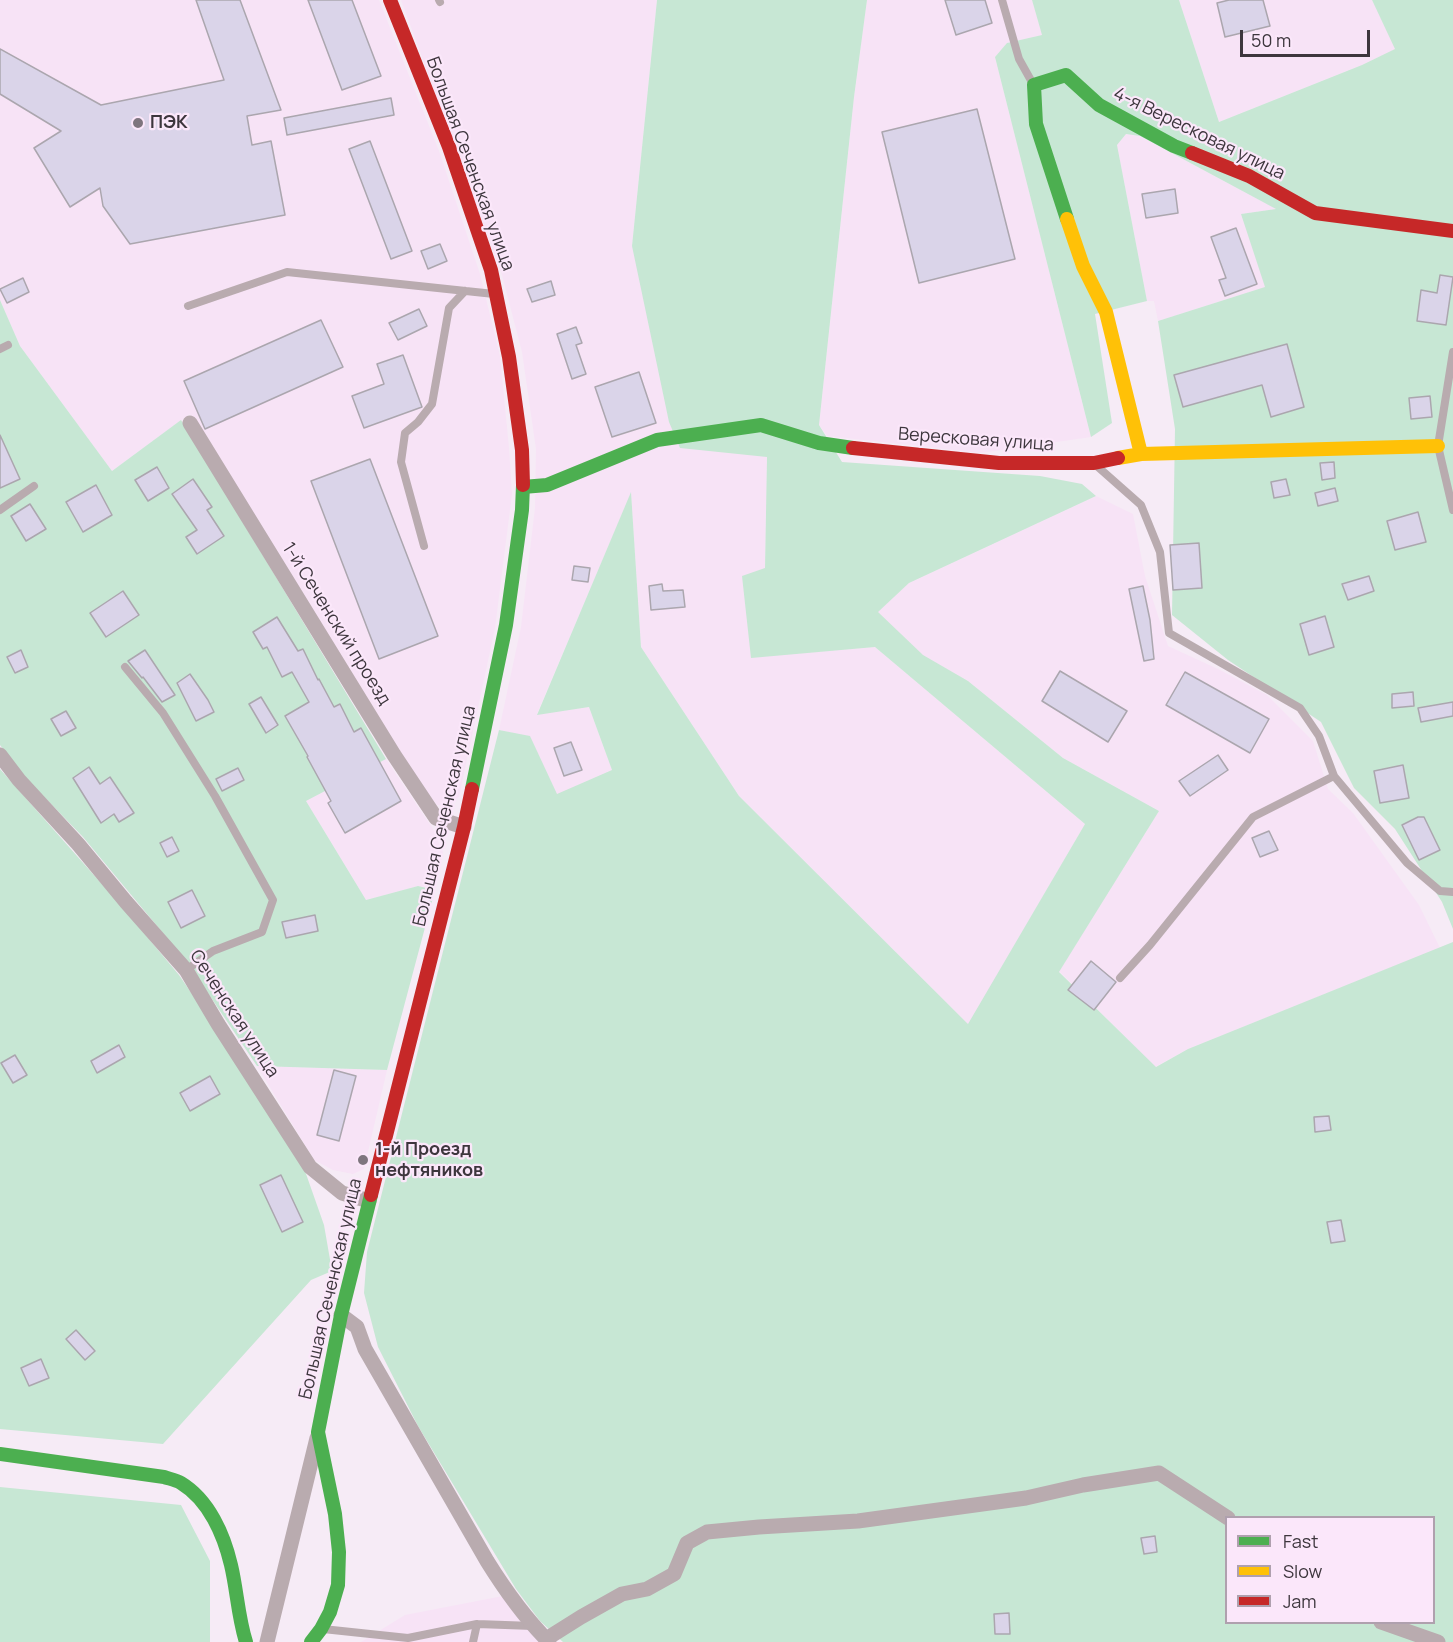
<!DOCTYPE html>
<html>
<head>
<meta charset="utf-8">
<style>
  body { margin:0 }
  #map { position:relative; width:1453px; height:1642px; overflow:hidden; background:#f6ebf6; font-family:Manrope,sans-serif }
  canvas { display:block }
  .legend { position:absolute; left:1225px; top:1516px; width:210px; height:108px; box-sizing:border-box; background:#fbe7fa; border:2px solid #afa0ae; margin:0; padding:8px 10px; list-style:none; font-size:18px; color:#3d363d }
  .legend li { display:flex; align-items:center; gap:12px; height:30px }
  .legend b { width:30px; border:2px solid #afa0ae }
  .scale { position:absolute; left:1240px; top:30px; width:130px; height:27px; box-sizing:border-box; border:3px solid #3d363d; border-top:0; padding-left:8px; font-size:18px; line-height:21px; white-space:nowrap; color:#3d363d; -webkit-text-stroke:4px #fbe7fa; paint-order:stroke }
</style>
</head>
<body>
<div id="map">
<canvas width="1453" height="1642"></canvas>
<ul class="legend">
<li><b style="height:8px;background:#4caf50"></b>Fast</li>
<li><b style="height:8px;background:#ffc107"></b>Slow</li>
<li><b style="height:8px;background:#c62828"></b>Jam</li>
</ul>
<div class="scale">50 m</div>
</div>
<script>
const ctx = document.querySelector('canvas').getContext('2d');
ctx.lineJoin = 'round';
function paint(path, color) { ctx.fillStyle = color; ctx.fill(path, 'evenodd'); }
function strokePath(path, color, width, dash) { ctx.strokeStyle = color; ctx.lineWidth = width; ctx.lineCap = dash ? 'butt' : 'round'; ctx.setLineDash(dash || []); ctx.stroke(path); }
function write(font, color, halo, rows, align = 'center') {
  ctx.font = font + ' Manrope,sans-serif'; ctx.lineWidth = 4.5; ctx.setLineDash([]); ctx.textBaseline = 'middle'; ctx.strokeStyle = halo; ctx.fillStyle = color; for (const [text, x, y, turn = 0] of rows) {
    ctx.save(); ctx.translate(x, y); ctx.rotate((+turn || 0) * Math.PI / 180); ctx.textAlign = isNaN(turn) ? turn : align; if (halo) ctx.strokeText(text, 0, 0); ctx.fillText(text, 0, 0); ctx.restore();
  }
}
paint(new Path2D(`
  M0,0h379l60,151 41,123 20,82 9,92 3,46 -17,134 -36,169 -11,9 -11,-1 -39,-51 -208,-340 -78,57 -92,-125 -20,-46z
  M401,0h256l-25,246 135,211 -2,111 -14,89 124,-10 210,177 -116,201 -230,-229 -98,-149 -10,-154 -94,221 52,-7 23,63 -55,25 -27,-58 -31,-7 22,-103 14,-119 1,-59 -14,-97 -20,-77z
  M867,0h165l10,35 -34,8 -13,14 96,380 -110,16 -154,-17 -8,-11 35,-328z
  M1179,0h193l24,49 -34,16 -143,57z
  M1126,134l13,2 138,73 -35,5 24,73 -108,34 -4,-20h-7l-30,-156z
  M1096,496l37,18 12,62 23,70 52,24 47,25 46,46 15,48 25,24 66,92 21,43 -252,101 -33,18 -96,-96 100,-160 -96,-53 -95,-77 -45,-25 -46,-44 32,-29z
  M386,759l47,70 10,23 -8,38 -17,-4 -52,14 -60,-99z
  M257,1066l130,4 -23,99 -11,5 -20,-4 -19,-10z
  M508,1595l41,47h-188l44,-27z`), '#f7e3f6');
paint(new Path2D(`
  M657,0h210l-13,97 -35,328 23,37 198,14 42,8 14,12 -187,87 -31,29 45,43 45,26 95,77 96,53 -100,161 97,95 32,-18 265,-107v700h-890l-23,-21 -24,-32 -98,-163 -40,-79 -14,-54 3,-41 132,-522 31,6 27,58 55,-24 -23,-63 -52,8 94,-223 10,155 98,149 229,228 117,-200 -210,-177 -124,11 -9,-82 23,-8 2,-111 -87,-9 -11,-26 -37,-176zM1226,1518h208v104h-208z
  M1032,0h147l40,122 143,-57 33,-16 -23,-49h81v929l-11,-27 -47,-73 -41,-41 -33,-66 -93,-62 -56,-45 3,-186 -17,-108 107,-34 -24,-73 35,-5 -136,-73 -14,-2 -9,11 30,156 -52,13 17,109 -21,14 -96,-380 12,-14 35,-8z
  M0,300l20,46 92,125 69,-51 205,339 -80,42 60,99 52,-14 17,4 -48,180 -130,-4 -70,-104 -104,-125 -60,-62 -23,-30z
  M0,769l123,139 56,67 35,51 91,145 19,54 8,46 -21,9 -148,164 -163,-15z
  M0,1487l181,18 29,56v81h-210z`), '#c7e7d4');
const building = new Path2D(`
  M196,0h44l41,110 -34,6 5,29 19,-4 14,74 -155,29 -27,-38 -3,-18 -30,19 -36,-59 27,-17 -61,-37v-45l101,56 123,-25z
  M308,0h44l29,76 -39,14z
  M945,0h40l7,23 -36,12z
  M1229,0h34l7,26 -45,11 -8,-34z
  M391,98l3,17 -107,20 -3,-17z
  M977,109l38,150 -96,24 -37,-151z
  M370,141l42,110 -21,8 -42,-110z
  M1175,189l3,24 -32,5 -4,-24z
  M1236,228l21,56 -32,12 -6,-16 7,-2 -15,-41z
  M440,244l7,17 -19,8 -7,-18z
  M1440,275l13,2 -7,48 -29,-4 4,-31 16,3z
  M23,278l6,14 -22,11 -7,-14z
  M551,281l4,14 -23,7 -5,-13z
  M419,309l8,17 -29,14 -9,-17z
  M321,320l22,47 -138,62 -21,-48z
  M576,327l6,16 -6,2 10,29 -14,5 -15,-45z
  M1287,344l17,63 -33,10 -9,-32 -79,22 -9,-32z
  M403,355l19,52 -58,21 -12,-32 32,-12 -7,-20z
  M639,372l17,51 -44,14 -17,-50z
  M1430,396l2,21 -21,2 -2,-21z
  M0,435l20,44 -20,9z
  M370,459l68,177 -59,23 -68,-178z
  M1334,462l1,16 -13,2 -2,-17z
  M157,467l12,21 -21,13 -13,-21z
  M193,479l19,28 -5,3 17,26 -27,18 -11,-17 11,-7 -25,-36z
  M1286,479l4,16 -16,3 -3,-16z
  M96,485l16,30 -29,17 -17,-30z
  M1335,488l3,13 -20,5 -3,-13z
  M30,504l16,25 -20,12 -15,-25z
  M1418,512l8,30 -31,8 -8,-29z
  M1199,543l3,45 -29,2 -3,-45z
  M574,566l16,2 -2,14 -16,-2z
  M1369,576l5,15 -26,9 -6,-16z
  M662,584l1,7 20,-1 2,17 -34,3 -2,-24z
  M1143,586l7,34 4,39 -10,2 -15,-72z
  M123,591l16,24 -33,22 -16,-24z
  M1325,616l9,31 -25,8 -9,-31z
  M277,617l21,34 5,-2 15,31 1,-1 15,28 6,-3 14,28 7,-4 40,73 -56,32 -17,-30 3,-2 -24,-44 1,-1 -23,-40 24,-14 -17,-30 -10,5 -15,-30 -4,2 -10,-17z
  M21,650l7,17 -13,6 -8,-16z
  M145,650l30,45 -13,7 -19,-25 -1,1 -14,-17z
  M1060,671l67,40 -19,31 -66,-41z
  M1185,672l84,47 -19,34 -84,-48z
  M190,674l18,26 6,12 -18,9 -19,-38z
  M1413,692l1,14 -22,2v-14z
  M261,697l17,28 -12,8 -17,-29z
  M1453,702v14l-32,6 -3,-14z
  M66,711l10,17 -15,8 -10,-17z
  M571,742l11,28 -18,6 -10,-28z
  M1218,755l10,15 -38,26 -11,-15z
  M1403,765l6,33 -29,5 -6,-32z
  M89,767l11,17 10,-7 24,36 -15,9 -5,-8 -13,9 -28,-45z
  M238,768l6,12 -22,11 -6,-12z
  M1418,817h6l16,33 -21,10 -17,-35z
  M1269,831l9,19 -18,7 -8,-19z
  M172,837l7,14 -12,6 -7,-14z
  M192,890l13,26 -24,12 -13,-26z
  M315,915l3,16 -32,7 -4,-16z
  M1091,961l25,21 -22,28 -26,-20z
  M119,1045l6,12 -28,16 -6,-12z
  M15,1055l12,20 -14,8 -12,-20z
  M334,1070l22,6 -17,65 -22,-6z
  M210,1076l10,18 -30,17 -10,-18z
  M1329,1116l2,14 -16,2 -1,-15z
  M281,1175l22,47 -21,10 -22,-47z
  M1341,1220l4,21 -14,2 -4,-21z
  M76,1330l19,21 -10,9 -19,-21z
  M41,1359l8,19 -20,8 -8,-18z
  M1155,1536l2,16 -13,2 -3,-16z
  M1009,1613l1,21h-15l-1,-20z`);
paint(building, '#dad4e9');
strokePath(building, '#aba6ae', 1.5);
strokePath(new Path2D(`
  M439,0l1,2
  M1002,0l17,59 14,25
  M188,306l99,-34 207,22
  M0,349l8,-4
  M1453,352l-15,94 15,64
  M1098,467l43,38 19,47 9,81 131,75 19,28 15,40 73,87 33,28 13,1
  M0,510l34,-24
  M424,546l-23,-84 4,-29 13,-11 14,-18 17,-96 16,-17
  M125,667l38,46 52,83 58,104 -11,32 -49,19 -27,19
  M1120,978l30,-33 103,-128 81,-41
  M323,1629l85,9 69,-14 56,2
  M473,1642l4,-18`), '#b9abaf', 8);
strokePath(new Path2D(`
  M190,423l204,332 42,63 28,9
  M0,755l19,25 59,64 48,58 60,68 32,54 92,143 32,26 27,8
  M341,1315l16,12 8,22 122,212c18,29 37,56 62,81
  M1381,1622l57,20
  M546,1639l35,-22 41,-23 25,-5 27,-15 13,-31 20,-11 52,-5 99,-6 168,-23 57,-13 76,-12 69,45
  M267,1642l50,-204`), '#b9abaf', 15);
strokePath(new Path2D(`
  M1067,219l-31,-95 -2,-39 32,-10 33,30 75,41 18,7
  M523,487l24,-2 110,-45 104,-15 58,18 34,5
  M472,789l34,-164 16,-115 1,-25
  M0,1454l164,23c6,2 12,3 17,6 28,17 43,52 50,82 6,25 7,52 15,77
  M311,1642l10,-13 9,-17 8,-27 1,-33 -4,-38 -17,-82 23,-117 30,-120`), '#4caf50', 14);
strokePath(new Path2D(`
  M1067,219l16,47 23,46 35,142
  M1118,458l23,-4 297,-8`), '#ffc107', 14);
strokePath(new Path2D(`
  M390,0l59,147 42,123 18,87 13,93 1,35
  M1192,153l57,23 66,37 138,18
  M853,448l146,15h95l24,-5
  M371,1195l93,-368 8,-38`), '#c62828', 14);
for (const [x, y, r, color] of [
  [138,123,6,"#7e757e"],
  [363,1160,6,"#7e757e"]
]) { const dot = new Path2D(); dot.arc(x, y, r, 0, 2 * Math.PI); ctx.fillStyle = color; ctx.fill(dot); strokePath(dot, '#fbe7fa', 2); }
write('bold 18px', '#3d363d', '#fbe7fa', [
  ["ПЭК",150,123],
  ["1-й Проезд",375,1150],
  ["нефтяников",375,1171]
], 'left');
write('18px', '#3d363d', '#fbe7fa', [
  ["4-я Вересковая улица",1199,134,26],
  ["Большая Сеченская улица",470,164,70],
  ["Вересковая улица",976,440,4],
  ["1-й Сеченский проезд",336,624,58],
  ["Большая Сеченская улица",445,816,-77],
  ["Сеченская улица",234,1014,57],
  ["Большая Сеченская улица",331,1289,-77]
]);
</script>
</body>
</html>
